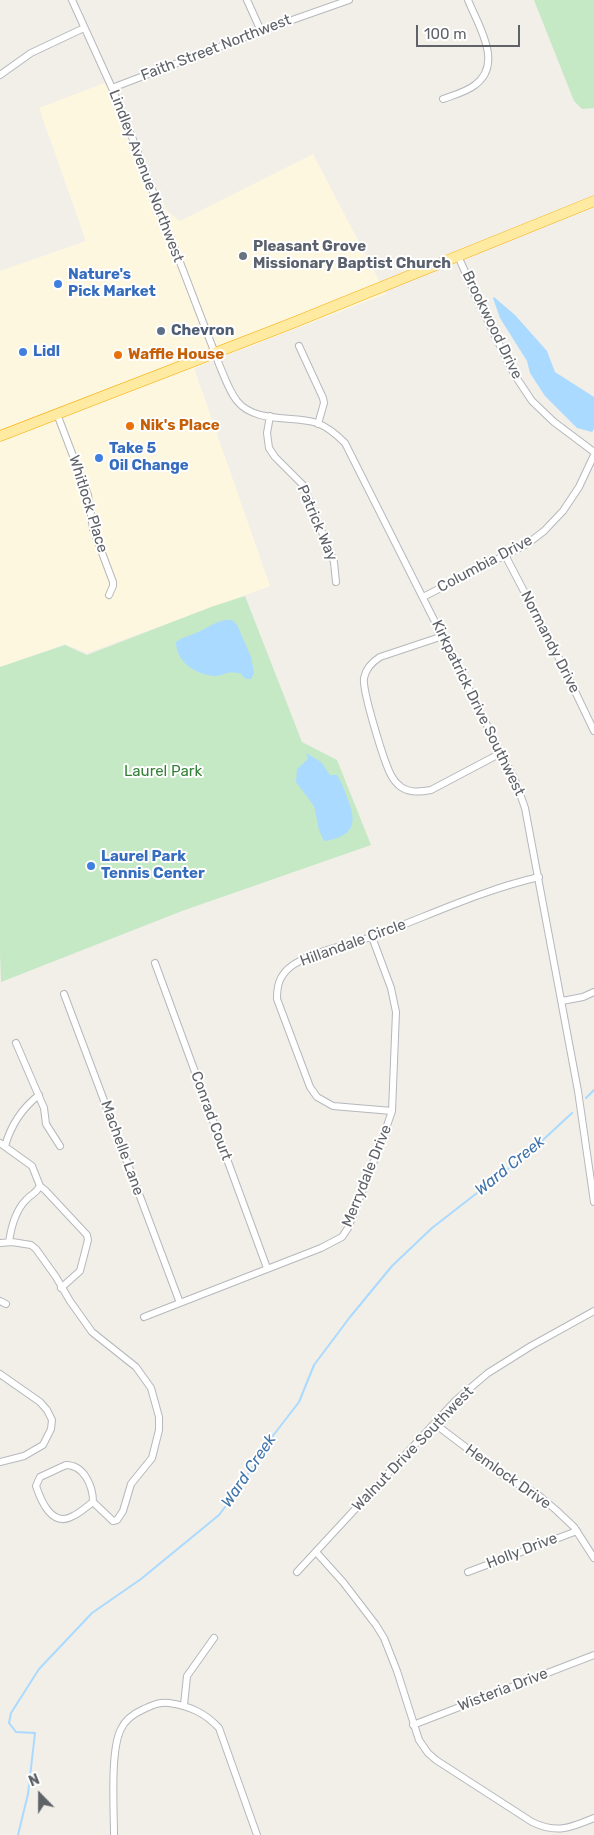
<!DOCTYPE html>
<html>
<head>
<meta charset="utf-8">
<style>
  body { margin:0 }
  #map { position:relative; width:594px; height:1835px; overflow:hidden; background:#f1efe8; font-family:Rubik,sans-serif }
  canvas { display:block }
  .north { position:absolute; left:15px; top:1770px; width:50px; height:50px; -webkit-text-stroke:4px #fff; paint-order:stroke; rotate:338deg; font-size:14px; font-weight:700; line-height:20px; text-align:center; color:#5f6368 }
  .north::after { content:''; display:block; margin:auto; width:18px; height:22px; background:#5f6368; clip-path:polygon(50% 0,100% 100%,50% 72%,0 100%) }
  .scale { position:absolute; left:416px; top:25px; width:104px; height:22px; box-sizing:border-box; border:2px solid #5f6368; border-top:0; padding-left:6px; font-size:15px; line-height:18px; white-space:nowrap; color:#5f6368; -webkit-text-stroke:4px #fff; paint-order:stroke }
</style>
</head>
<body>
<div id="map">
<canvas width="594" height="1835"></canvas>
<div class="north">N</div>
<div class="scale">100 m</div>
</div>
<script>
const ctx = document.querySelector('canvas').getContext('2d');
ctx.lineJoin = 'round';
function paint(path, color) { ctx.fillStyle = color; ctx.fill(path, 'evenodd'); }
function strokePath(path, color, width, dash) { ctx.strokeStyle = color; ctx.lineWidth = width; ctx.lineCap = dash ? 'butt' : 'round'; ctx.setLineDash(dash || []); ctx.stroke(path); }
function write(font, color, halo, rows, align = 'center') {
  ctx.font = font + ' Rubik,sans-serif'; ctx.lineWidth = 4; ctx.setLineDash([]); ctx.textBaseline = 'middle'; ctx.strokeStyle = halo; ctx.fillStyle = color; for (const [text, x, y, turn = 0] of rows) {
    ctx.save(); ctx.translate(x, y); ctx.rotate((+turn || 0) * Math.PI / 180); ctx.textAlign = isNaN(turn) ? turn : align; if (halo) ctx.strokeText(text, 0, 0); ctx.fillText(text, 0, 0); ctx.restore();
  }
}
paint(new Path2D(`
  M107,82l60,129 13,10 133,-67 73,140 -192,74 76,218 -183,67 -22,-9 -65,23v-396l86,-30 -47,-133z`), '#fef7e0');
paint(new Path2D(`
  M534,0h60v108l-12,1 -8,-8z
  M245,596l57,146 35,18 34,85 -189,66 -181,71 -1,-30v-285l65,-22 22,10 124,-48z`), '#c5e8c5');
paint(new Path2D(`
  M494,297l21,18 32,36 8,21 39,25v32l-2,3 -15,-4 -32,-32 -15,-23 -3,-12 -27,-43 -7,-20z
  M225,620h7l5,5 14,32 3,16 -3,6h-5l-6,-6c-4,0 -9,-1 -13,0 -4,1 -7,3 -12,3 -19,-1 -39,-14 -39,-34 6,-4 9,-5 15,-7 12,-4 21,-12 34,-15z
  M306,753l15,9 9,13h7c4,6 7,14 10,22 11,26 7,40 -23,44l-5,-11 -5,-24 -18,-24 1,-13 11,-10z`), '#aadaff');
strokePath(new Path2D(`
  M586,1098l8,-8
  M18,1835l10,-41 7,-61 -19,-1 -7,-9 2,-10 28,-44 53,-56 49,-34 78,-64 21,-28 25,-41 34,-44 15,-37 36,-48 42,-51 40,-38 99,-77 41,-38`), '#aadaff', 2);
const minor = new Path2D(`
  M72,0l40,88 20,49 87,227c5,12 10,27 18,37 19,23 55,14 80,22 11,4 20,12 28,20l156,310 14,27 10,28 53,283 16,111
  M247,0l14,31
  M0,75l31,-22 53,-25
  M112,88l149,-57 88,-31
  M443,99c11,-4 23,-7 32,-14 29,-21 3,-60 -7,-85
  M458,256l21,47 35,71 18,27 22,21 40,30
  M299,346l24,52 1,5 -6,21
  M57,414l31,81 5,34 20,53v4l-4,9
  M270,416l-3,17 2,15 6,9 28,28 31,77 2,20
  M505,555l56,107 33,69
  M423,597l104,-53 17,-13 19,-20 16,-24 15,-32
  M443,636l-63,21c-8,5 -14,11 -16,21 -2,12 20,84 27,97 2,4 6,9 10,12 9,6 19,5 30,3l70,-37
  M155,963l112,305
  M64,994l116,309
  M562,1001l21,-4 11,-5
  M16,1043l28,65 2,16 14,22
  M392,1111l-59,-5 -16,-9 -7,-10 -33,-88c0,-13 2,-22 12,-31 19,-16 60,-23 85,-32 54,-20 108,-46 165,-59
  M0,1143l32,23 8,20c-5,9 -8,7 -14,14 -11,11 -15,28 -17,42
  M5,1146c6,-21 16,-37 34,-51
  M40,1186l5,4 42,45 1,5 -8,31 -19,17
  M0,1243l12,-1 19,3 5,4 20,28 14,24 22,31 44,35 15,21 8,29v13l-7,28 -21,26 -8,27 -6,9 -4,1 -20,-19
  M0,1301l6,3
  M144,1317l177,-69 21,-11 6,-9 33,-85 11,-32 4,-99 -5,-24 -19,-51
  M0,1374l40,28 7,8 5,10 -1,9 -8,16 -19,11 -24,6
  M435,1424l70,53 32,17 19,16 18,17 20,31
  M66,1465c18,0 27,21 27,37 -6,4 -13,11 -20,14 -21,12 -32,-15 -37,-30l4,-9z
  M316,1552l27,30 33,43 8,13 13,33 22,69 9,13 8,7 96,62c25,12 38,6 62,-4
  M297,1572l159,-172 32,-27 43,-27 63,-35
  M468,1572l109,-41
  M184,1705l3,-29 27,-38
  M413,1725l181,-70
  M114,1835c0,-26 -4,-85 7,-106 4,-9 14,-16 23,-20 9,-4 15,-7 25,-6 21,3 36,10 50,25l38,107`);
const trunk = new Path2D(`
  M0,436l290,-112 304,-123`);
strokePath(minor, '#b5b8bc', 8);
strokePath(trunk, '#f9ab00', 11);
strokePath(minor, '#fff', 6);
strokePath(trunk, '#feeaa1', 10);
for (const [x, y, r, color] of [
  [243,256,5,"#6b7280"],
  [58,284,5,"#3f7fe0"],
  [161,331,5,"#5c6f8a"],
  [23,352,5,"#3f7fe0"],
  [118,355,5,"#e8710a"],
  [130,426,5,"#e8710a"],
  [99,458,5,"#3f7fe0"],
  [91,866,5,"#3f7fe0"]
]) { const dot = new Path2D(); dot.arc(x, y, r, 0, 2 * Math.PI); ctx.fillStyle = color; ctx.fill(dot); strokePath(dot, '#fff', 2); }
write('15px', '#5f6368', '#fff', [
  ["Faith Street Northwest",216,48,-21],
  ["Lindley Avenue Northwest",146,176,69],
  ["Brookwood Drive",492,325,64],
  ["Whitlock Place",88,504,73],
  ["Patrick Way",317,523,67],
  ["Columbia Drive",485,564,-28],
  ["Normandy Drive",550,642,63],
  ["Kirkpatrick Drive Southwest",478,708,64],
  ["Hillandale Circle",353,943,-20],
  ["Conrad Court",211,1116,70],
  ["Machelle Lane",122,1148,70],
  ["Merrydale Drive",367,1176,-68],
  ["Walnut Drive Southwest",413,1449,-46],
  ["Hemlock Drive",508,1477,35],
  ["Holly Drive",522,1551,-21],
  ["Wisteria Drive",503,1690,-21]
]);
write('bold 15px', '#5b616d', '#fff', [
  ["Pleasant Grove",253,247],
  ["Missionary Baptist Church",253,264]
], 'left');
write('bold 15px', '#366cbe', '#fff', [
  ["Nature's",68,275],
  ["Pick Market",68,292],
  ["Lidl",33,352],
  ["Take 5",109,449],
  ["Oil Change",109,466],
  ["Laurel Park",101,857],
  ["Tennis Center",101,874]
], 'left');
write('bold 15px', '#4e5e75', '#fff', [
  ["Chevron",171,331]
], 'left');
write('bold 15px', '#c56008', '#fff', [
  ["Waffle House",128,355],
  ["Nik's Place",140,426]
], 'left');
write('15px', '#348238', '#fff', [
  ["Laurel Park",163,772]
]);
write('italic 16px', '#4174aa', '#fff', [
  ["Ward Creek",510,1166,-39],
  ["Ward Creek",249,1471,-56]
]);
</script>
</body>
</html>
